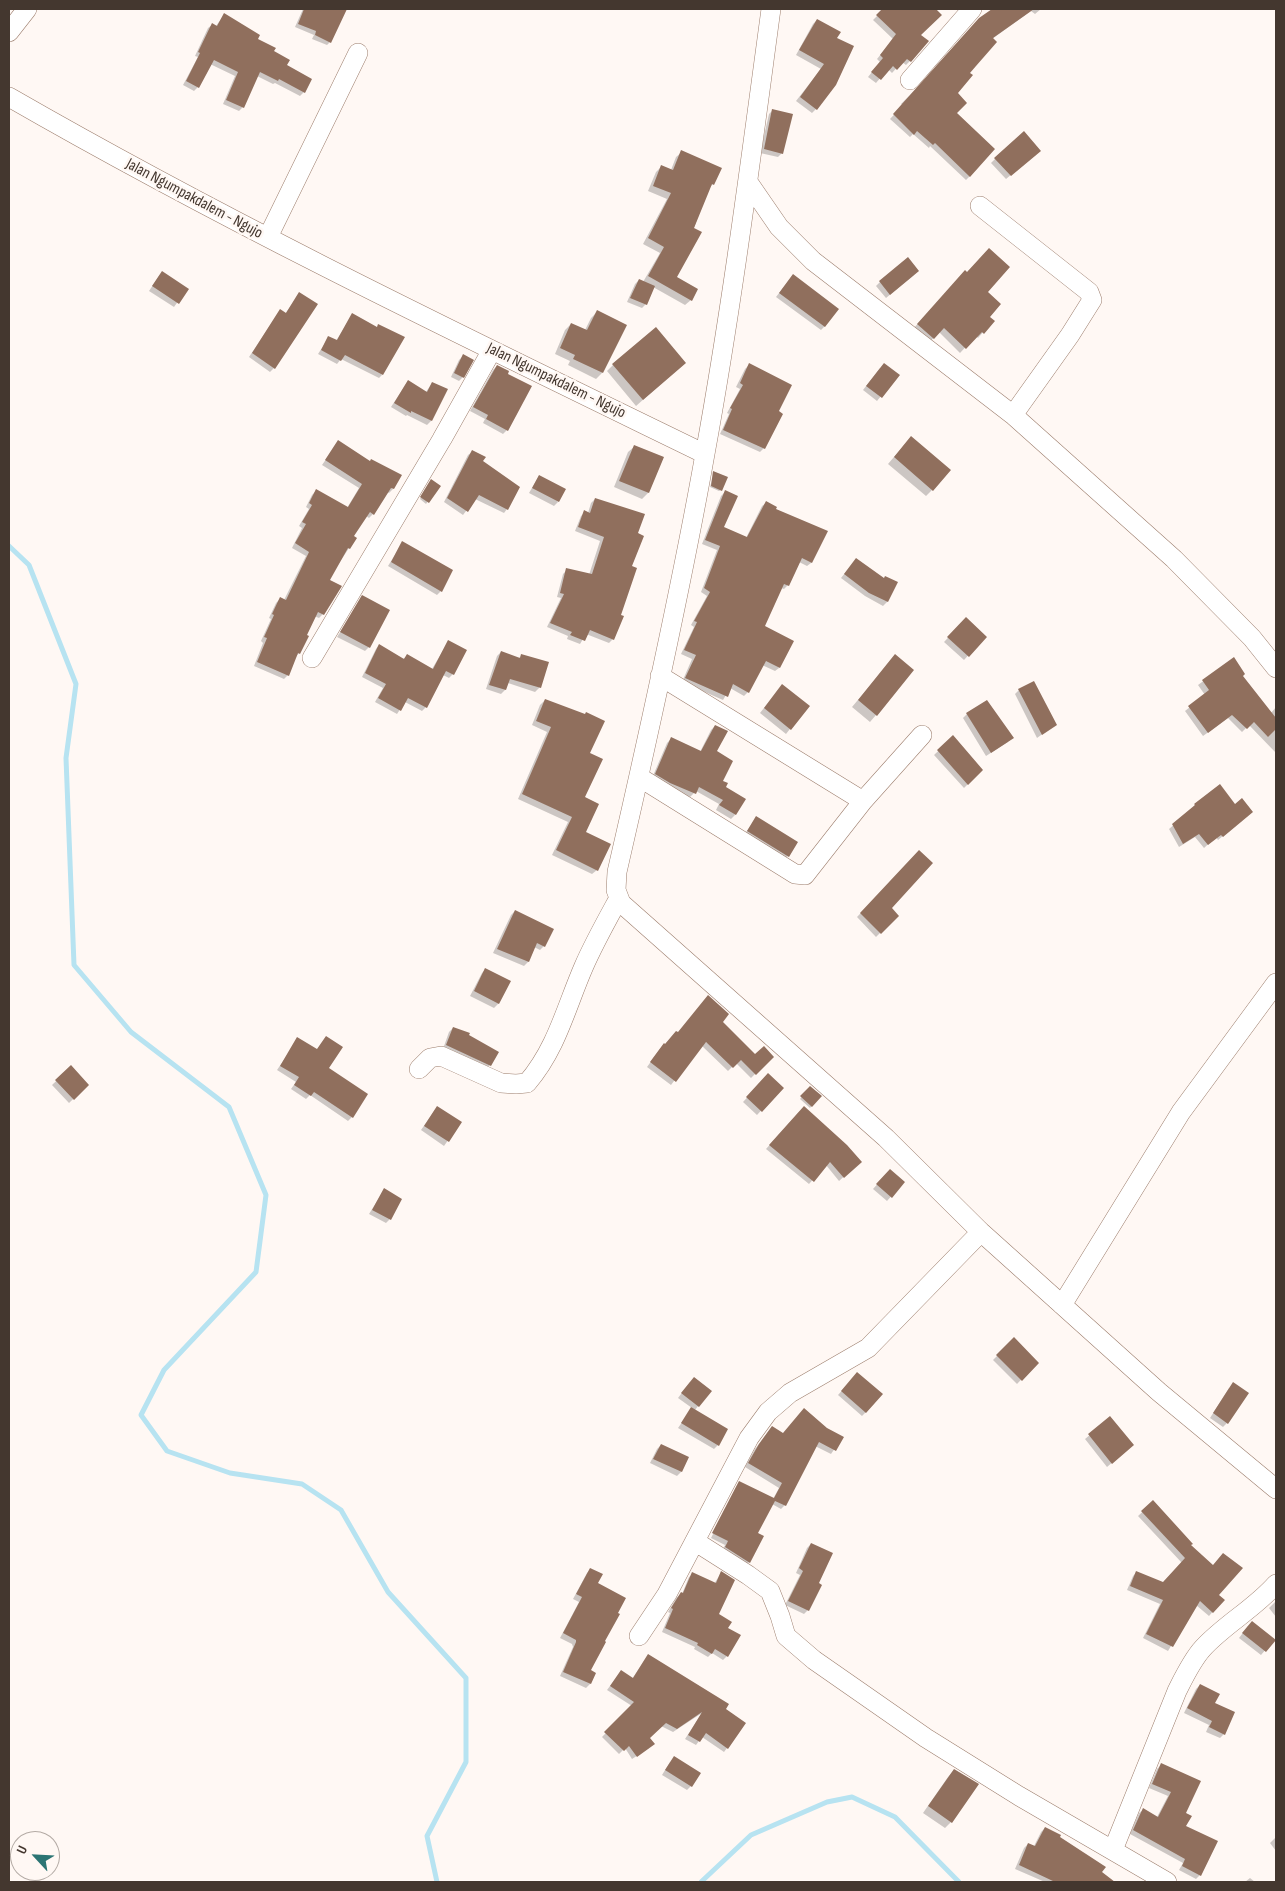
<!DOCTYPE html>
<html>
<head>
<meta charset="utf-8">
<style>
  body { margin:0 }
  #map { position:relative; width:1285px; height:1891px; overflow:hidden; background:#fff8f4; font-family:"Sofia Sans Condensed",sans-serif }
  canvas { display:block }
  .frame { position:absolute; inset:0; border:10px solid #44372f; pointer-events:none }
  .north { position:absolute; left:10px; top:1831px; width:50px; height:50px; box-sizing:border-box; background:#fff8f4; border:1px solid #b4aba5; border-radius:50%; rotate:295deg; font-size:14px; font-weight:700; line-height:20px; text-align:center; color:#44372f }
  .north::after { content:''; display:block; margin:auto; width:18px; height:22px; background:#2c7574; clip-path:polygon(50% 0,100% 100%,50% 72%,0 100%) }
</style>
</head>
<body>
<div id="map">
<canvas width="1285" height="1891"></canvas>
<div class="frame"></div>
<div class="north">U</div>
</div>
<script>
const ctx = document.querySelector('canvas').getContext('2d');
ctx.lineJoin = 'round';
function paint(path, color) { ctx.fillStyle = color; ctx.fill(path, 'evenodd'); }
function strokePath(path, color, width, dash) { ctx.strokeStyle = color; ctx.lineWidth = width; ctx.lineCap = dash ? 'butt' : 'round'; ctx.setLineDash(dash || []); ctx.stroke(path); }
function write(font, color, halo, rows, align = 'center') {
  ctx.font = font + ' "Sofia Sans Condensed",sans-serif'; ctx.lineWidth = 5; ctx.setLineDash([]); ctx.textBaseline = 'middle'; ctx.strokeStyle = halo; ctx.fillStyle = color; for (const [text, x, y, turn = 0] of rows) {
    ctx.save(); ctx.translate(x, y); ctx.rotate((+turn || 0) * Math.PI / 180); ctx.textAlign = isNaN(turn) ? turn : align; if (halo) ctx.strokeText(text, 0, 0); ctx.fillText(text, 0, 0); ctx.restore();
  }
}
paint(new Path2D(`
  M303,9h42l-15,33 -3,3 -15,-6 2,-4 -19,-8z
  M884,9h14l5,5 5,-5h29l-18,26 -9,26 -4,4 -4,-3 -10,11 -4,-4 -12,14 -8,-6 12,-15 -3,-3 16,-20 -20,-19z
  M996,9h45l-6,5 -4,-3 -39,28 -36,54 -1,20 15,63 -4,4 -36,-34 -1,2 -16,-14 -3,3 -20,-18 13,-14 -2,-1z
  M224,15l61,50 19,27 -4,4 -25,-13 -2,1 -16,-8 -14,31 -4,4 -16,-7 12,-28 -25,-12 -12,23 -4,4 -11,-6 15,-28 -3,-1 13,-28 4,-3 4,1z
  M817,20l19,19 -20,70 -4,4 -16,-12 25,-32 -25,-14 17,-31z
  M773,110l9,43 -4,4 -18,-4 9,-39z
  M682,152l31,32 -5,5 -32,89 15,22 -6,5 -32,-18 -7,17 -4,4 -15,-6 8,-18 4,-4 4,2 17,-29 -17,-9 24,-45 -19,-8 8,-19 6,-6 9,4 5,-13z
  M1035,155l-29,24 -15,-16 4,-4z
  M793,275l32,51 -4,4 -45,-33z
  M914,275l-28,23 -10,-12 4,-4z
  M159,276l28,13 -13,18 -25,-16z
  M960,277l26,15 2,25 5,4 -15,17 -2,-2 -16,17 -21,-21 -11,12 -15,-15z
  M299,294l-25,74 -4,4 -21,-15 28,-42 8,-1z
  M597,312l5,61 -6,6 -28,-14 2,-4 -15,-7 10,-24 6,-6 14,6 6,-12z
  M352,315l30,60 -3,3 -38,-19 -4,5 -19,-10 11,-17 7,4z
  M463,356v21l-4,4 -8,-4 8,-17z
  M613,365l65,4 -42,37 -29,-35z
  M749,365l28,47 -13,36 -4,4 -40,-18 9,-20 -2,-1 13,-24 -4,-2 9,-18z
  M497,366l10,64 -4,4 -20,-11 2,-4 -15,-8 23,-41z
  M880,368l18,7 -21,26 -14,-11z
  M408,381l18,11 6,-9 -1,38 -4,4 -20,-10 -1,1 -15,-9z
  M338,442l55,47 -4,4 -2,-1 -14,22 -4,4 -3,-2 -14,21 -3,11 -21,32 -5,34 -4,4 -5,-2 -15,37 -4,5 -7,17 -4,4 -30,-13 9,-23 -2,-2 10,-22 -2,-1 7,-15 4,-4 4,1 22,-44 -14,-8 10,-20 -3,-2 10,-17 -3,-2 6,-12 4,-4 31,17 12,-20 -37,-23z
  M905,444l27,46 -6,6 -38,-32z
  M635,446l28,12 -15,35 -6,6 -28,-12 14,-35z
  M472,452l35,57 -3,4 -29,-14 -12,16 -19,-13 24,-47z
  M714,473l7,17 -2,1 -9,-4z
  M539,476l19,26 -4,4 -25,-13z
  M430,483l9,3 -13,18 -6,-5z
  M725,492l-3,36 24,10 16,-32 4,-3 9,6 51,23 -15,31 -4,3 -8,-4 -11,23 -4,4 -3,-1 -18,38 16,42 -4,3 -13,-6 -14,27 -4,4 -14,-8 -7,12 -41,-18 10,-23 -11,-5 13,-27 -3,-2 16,-29 -6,-4 16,-42 -15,-6 19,-48z
  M595,499l41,35 -5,33 -18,72 -4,4 -23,-9 -6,10 -13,-5 1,-3 -21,-9 14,-29 -4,-1 6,-23 4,-4 22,5 11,-34 -25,-10 6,-15 4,-4 3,1 3,-10z
  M403,542l38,49 -4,4 -49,-29z
  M856,559l27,21 13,3 -9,19 -4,4 -18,-10 -24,-18z
  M363,597l6,50 -4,4 -28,-14z
  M966,619l19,18 -21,23 -20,-18z
  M448,642l5,32 -4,4 -6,-3 -17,32 -4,4 -17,-9 -8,12 -22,-12 8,-14 -21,-11 14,-28 3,-4 24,14 4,-3 25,13z
  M501,652l17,7 4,-4 18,32 -5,5 -27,-9 -3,7 -4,4 -15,-5 11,-33z
  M895,656l-19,59 -6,7 -18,-15z
  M1233,659l8,17 30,37 5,-6v46l-27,-28 -7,7 -14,-14 -25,18 -18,-25 20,-16 -7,-10z
  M778,690l30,16 -22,28 -26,-21z
  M1019,690l36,35 -18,13 -22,-44z
  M545,700l43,54 -4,44v34l13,38 -5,4 -40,-19 16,-33 -50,-23 29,-67 -15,-7 8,-20z
  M967,714l41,28 -22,14 -23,-38z
  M715,726l1,25 6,30 13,34 -4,4 -15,-9 3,-6 -23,-13 -6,6 -24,-10 -14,-9 15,-35 4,-4 29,13 11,-22z
  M953,737l29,33 -18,18 -30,-33z
  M1195,805l39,1 13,10 -29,24 -2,-3 -12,11 -9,-11 -16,10 -10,-18 23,-20z
  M756,818l32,38 -4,4 -40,-25z
  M919,852l-29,56 7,8 -21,21 -19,-20z
  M515,911l29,35 -4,4 -6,-3 -6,15 -4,4 -31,-13 18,-38z
  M486,969l23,12 -11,23 -4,4 -24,-12 12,-23z
  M453,1028l15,7 22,30 -4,4 -43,-20 6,-17z
  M677,1034l78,22 17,1 -21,21 -15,-15 -8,8 -27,-26 -30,40 -24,-18 13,-18z
  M326,1038l2,30 24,49 -4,4 -38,-26 -4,4 -15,-10 5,-7 -19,-12 21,-31 19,11z
  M71,1067l17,18 -19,18 -17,-18z
  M768,1075l14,13 -25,27 -14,-13z
  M810,1087l10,9 -10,12 -10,-9z
  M437,1107l23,16 -16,23 -23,-16z
  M800,1111l60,51 -21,19 -13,-16 -17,19 -43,-35z
  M890,1170l13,13 -16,18 -14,-12z
  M384,1190l6,29 -4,4 -17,-9z
  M1014,1339l23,24 -20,21 -24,-24z
  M854,1377l12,35 -4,4 -24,-21z
  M690,1382l20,9 -15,19 23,35 -4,4 -36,-21 14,-20 -14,-10z
  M1229,1388l-2,35 -4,4 -13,-9z
  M1110,1418l18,31 -21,18 -22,-28z
  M772,1427l11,7 59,4 -11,16 -16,-8 -30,59 -4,4 -9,-5 -16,30 -7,28 -3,4 -24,-15 3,-6 -14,-7 28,-55 34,16 6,-11 -34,-21 10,-18z
  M661,1445l26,13 -6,14 -4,4 -27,-13 7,-14z
  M1153,1502l36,43 28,50 6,5 -14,16 -13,-11 -28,46 -25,-13 17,-34 -33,-14 6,-14 4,-4 26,11 19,-20 -44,-47z
  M811,1544l6,40 -9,26 -4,4 -19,-9 15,-30 -4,-2 11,-25z
  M591,1569l6,15 -8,87 6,2 -5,11 -4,4 -26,-12 13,-29 -1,-3 -12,-6 19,-36 -6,-3 14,-26z
  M721,1573l-4,42 10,13v28l-4,4 -11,-7 -4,4 -14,-8 1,-2 -33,-15 8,-19 -2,-1 9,-15 5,-3 7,-17 4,-3 21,10z
  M1276,1601v16l-7,-9z
  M1248,1626l26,14 -13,15 -22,-17z
  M648,1655l76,55 3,38 -3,4 -22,-15 -6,8 -11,-6 17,-26 -29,19 -12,-6 -12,12v10l-17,11 -7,-11 -6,6 -17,-17 30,-31 -25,-16 14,-19 11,8z
  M1200,1685l14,18 10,31 -4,4 -14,-6 3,-7 -25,-12 12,-24z
  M670,1762l21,24 -4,4 -25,-15z
  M1161,1765l23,48v13l16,49 -4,4 -17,-9 4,-7 -53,-29 9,-21 4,-3 14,7 11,-21 -19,-8 8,-19z
  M954,1770l-3,52 -6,6 -22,-15 25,-36z
  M1045,1828l14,9 54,45h-44l-2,-2 -1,2h-21l-30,-13 9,-21 4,-4 6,2 7,-14z
  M1276,1837v14l-6,-8z
  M1250,1878l5,4h-10z`), '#0003');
strokePath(new Path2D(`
  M9,546l20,19 47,119 -10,74 8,207 57,67 98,75 37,88 -10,77 -92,98 -23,45 26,36 63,22 72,11 39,26 47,82 78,86v84l-39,74 10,46
  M701,1882l50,-47 76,-33 25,-5 43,20 64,65`), '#b7e3f1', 5);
paint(new Path2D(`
  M304,9h43l-16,34 -16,-8 1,-4 -18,-7z
  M882,9h54l6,6 -21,20 8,6 -18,21 -4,-3 -10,11 -4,-4 -12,14 -10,-8 12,-14 -3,-3 16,-21 -20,-19z
  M992,9h42l-41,29 4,4 -21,24 -6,7 3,2 -15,18 9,10 -10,10 38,36 -25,28 -35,-34 -2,2 -16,-14 -3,4 -21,-21 86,-96z
  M224,13l36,22 -2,4 18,9 -2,3 16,9 -3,5 25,14 -7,14 -26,-14 -1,2 -18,-9 -16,36 -18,-8 12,-28 -24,-12 -15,28 -13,-7 14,-28 -2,-1 14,-29 5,3z
  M817,19l24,13 -4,6 17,8 -18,39 -19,25 -17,-13 24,-33 -25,-14z
  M772,109l21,5 -10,40 -19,-5z
  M1024,131l17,20 -30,25 -17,-18z
  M681,150l41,18 -8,17 -2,-1 -18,44 8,4 -25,45 21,12 -6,12 -44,-25 16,-29 -16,-9 23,-45 -18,-7 8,-21 12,5z
  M989,248l21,19 -22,25 13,12 -11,13 5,4 -11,13 -2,-2 -16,17 -22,-21 -10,11 -17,-15 48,-54 2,2z
  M908,257l11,14 -29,24 -11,-14z
  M162,271l27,18 -10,15 -27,-18z
  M793,274l46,35 -14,18 -46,-34z
  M639,279l16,7 -8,19 -17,-7z
  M299,292l19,12 -43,65 -23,-16 28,-44 6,4z
  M597,310l30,15 -24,48 -30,-14 2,-4 -15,-7 11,-25 16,7z
  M352,313l25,14 1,-3 27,13 -22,38 -38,-20 -4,6 -20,-11 7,-14 9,4z
  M656,327l30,36 -43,37 -31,-36z
  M463,354l11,6 -10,18 -10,-5z
  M749,363l43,22 -13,26 4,3 -18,35 -42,-19 9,-21 -2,-1 13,-23 -3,-2z
  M884,363l16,12 -18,23 -16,-12z
  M497,365l12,6 -1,3 24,12 -24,45 -22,-12 2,-4 -15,-8z
  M408,380l19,12 5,-10 16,7 -16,32 -21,-10v2l-17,-10z
  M911,436l40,34 -18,21 -39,-34z
  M338,440l32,21 1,-2 31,16 -8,14 -3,-1 -17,27 -4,-3 -16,24 3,2 -7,11 -2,-1 -18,32 12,6 -18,29 -6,-3 -11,23 2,1 -9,18 -2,-1 -9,23 -32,-14 10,-24 -3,-1 10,-22 -2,-1 8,-17 6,3 23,-48 -14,-9 11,-19 -4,-2 10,-17 -3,-2 7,-14 32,18 14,-23 -37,-24z
  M634,445l30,12 -15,36 -30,-12z
  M472,450l14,7 -3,4 37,26 -12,23 -29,-15 -11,17 -21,-14z
  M713,471l15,6 -6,14 -11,-5z
  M539,475l27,14 -7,13 -27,-14z
  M431,479l10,7 -12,17 -9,-6z
  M725,490l13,6 -14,31 23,10 19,-36 11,6 -1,2 52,22 -16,32 -10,-5 -13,28 -5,-2 -19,42 29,15 -14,27 -14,-7 -17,32 -16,-9 -5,13 -43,-19 11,-23 -12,-5 13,-28 -3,-1 16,-29 -6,-4 16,-42 -15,-6z
  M595,498l50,16 -7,19 6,3 -12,30 5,2 -16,47 3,1 -10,24 -24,-10 -5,11 -15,-6 2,-3 -22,-9 14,-29 -4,-1 6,-25 26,6 12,-37 -26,-10 6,-17 6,3z
  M402,541l51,29 -11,22 -51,-30z
  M856,558l28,20 1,-2 13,6 -10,20 -19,-9 -25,-19z
  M362,595l28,15 -20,38 -30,-16z
  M966,617l21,20 -18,20 -22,-20z
  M448,640l19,10 -13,25 -8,-4 -19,37 -19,-10 -7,13 -23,-13 8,-14 -21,-11 14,-29 25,15 3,-5 26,15z
  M501,651l19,7 1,-4 28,8 -8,26 -31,-9 -4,11 -17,-5z
  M895,654l19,16 -37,46 -19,-16z
  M1234,657l11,17 -2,2 33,42v11l-8,8 -14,-15 -7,7 -15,-14 -24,18 -20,-27 21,-16 -7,-10z
  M1034,681l23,44 -15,10 -24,-46z
  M782,684l28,22 -19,24 -27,-22z
  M545,699l40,15 1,-2 19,9 -15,32 13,6 -18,38 14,7 -13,28 25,12 -13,27 -42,-21 16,-33 -50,-23 29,-67 -15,-6z
  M987,700l27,38 -23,15 -25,-40z
  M715,725l13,6 -11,20 16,10 -10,20 5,2 -2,4 20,12 -10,16 -17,-10 4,-5 -24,-13 -3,7 -26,-11 -15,-9 16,-37 30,14z
  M953,735l30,35 -15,15 -31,-35z
  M1220,784l15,20 7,-6 11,14 -30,25 -2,-2 -13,10 -9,-11 -16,10 -11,-20 23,-19 -1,-1z
  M756,816l42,26 -9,15 -42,-26z
  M919,850l14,13 -41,45 7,8 -18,18 -21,-21z
  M515,910l39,19 -9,18 -8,-4 -8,19 -32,-13z
  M485,968l26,13 -12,23 -25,-13z
  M708,995l21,19 -6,8 32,32 9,-8 10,11 -18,18 -15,-15 -8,8 -27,-26 -30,40 -26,-20 14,-19 1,1 11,-13 2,1z
  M453,1027l17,6 -1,2 30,17 -8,14 -45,-21z
  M326,1036l17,11 -14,21 39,26 -15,24 -39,-26 -3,4 -17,-11 5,-8 -19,-11 17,-29 20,12z
  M71,1065l18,20 -15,15 -19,-20z
  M768,1073l16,15 -22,24 -16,-15z
  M810,1086l12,10 -10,11 -12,-11z
  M437,1106l25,16 -13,20 -25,-16z
  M804,1106l43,39 15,17 -18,16 -14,-16 -16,20 -45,-37z
  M890,1169l15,13 -13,16 -16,-14z
  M384,1188l18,11 -11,21 -19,-10z
  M1014,1337l25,26 -17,18 -26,-26z
  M857,1372l26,22 -17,19 -25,-22z
  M694,1377l18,14 -13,16 -18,-14z
  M1233,1382l16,11 -21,31 -15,-11z
  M691,1407l37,22 -9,17 -38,-23z
  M804,1408l23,20 17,9 -8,14 -17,-9 -33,64 -11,-5 -17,32 6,3 -14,27 -25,-16 3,-6 -16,-8 27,-52 35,17 8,-15 -34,-20 11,-19 13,-18 11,7z
  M1110,1416l24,29 -22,19 -24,-30z
  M661,1444l28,13 -7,15 -29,-13z
  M1153,1500l40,44 -2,1 22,20 10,-12 20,15 -24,27 6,5 -12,13 -13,-12 -27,46 -27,-13 17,-34 -33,-14 6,-15 27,11 22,-24 -44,-47z
  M811,1543l22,10 -14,30 3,2 -13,26 -21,-10 15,-30 -4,-3z
  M590,1568l13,6 -5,9 28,15 -8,15 2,1 -15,27 1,1 -15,28 5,3 -5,11 -28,-12 13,-30v-2l-13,-7 19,-36 -6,-3z
  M721,1571l14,9 -16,34 13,8 -4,6 13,7 -13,22 -13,-8 -3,5 -15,-9 1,-2 -33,-15 8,-19 -2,-1 10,-16 2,1 9,-21 24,11z
  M1252,1621l24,19 -10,12 -24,-19z
  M648,1654l81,50 -3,5 20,14 -18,26 -22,-16 -6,9 -12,-7 14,-23 -25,17 -11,-6 -16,15 5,6 -18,13 -8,-11 -5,5 -20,-19 30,-30 -24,-16 11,-16 12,8z
  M1200,1684l20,10 -5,9 20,9 -10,23 -16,-8 3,-6 -25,-13z
  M674,1756l27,17 -9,14 -27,-17z
  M1161,1763l40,18 -15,32 6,3 -6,10 32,15 -17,35 -19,-10 3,-7 -52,-29 10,-22 15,9 13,-25 -19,-8z
  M954,1769l25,15 -27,39 -24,-17z
  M1045,1827l16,8 -1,2 46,30 -4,5 13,10h-60l-36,-17 9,-22 7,3z`), '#906f5d');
const minor = new Path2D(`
  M771,9c-20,148 -39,297 -66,445 -25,140 -56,279 -88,418l-1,18 5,13 265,235 95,94 178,160 117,97
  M9,32l18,-23
  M910,80l62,-71
  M9,97c226,130 462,243 696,357
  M748,182l31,45 34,34 200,154 161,144 78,79 24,30
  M980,206l109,86 3,8 -22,35 -57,80
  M268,237l90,-184
  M312,658l130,-219 50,-89
  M660,676l203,125
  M639,777l156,97 10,1 58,-74 59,-66
  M419,1069l11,-11 11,-2 60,27 15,1 11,-1c30,-35 39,-76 57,-117 10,-23 23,-46 35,-68
  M1062,1305l119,-193 95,-129
  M696,1542l52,33 22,16 10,25 6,20 28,24 112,78 93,58 148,86
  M639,1636l28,-42 82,-156 19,-26 22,-19 78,-45 113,-116
  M1113,1850l64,-159c7,-14 15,-31 26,-43 22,-24 51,-39 73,-64`);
strokePath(minor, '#9c7d6c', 20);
strokePath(minor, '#fff', 19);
write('16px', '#44372f', '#fff8f4', [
  ["Jalan Ngumpakdalem - Ngujo",194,199,28],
  ["Jalan Ngumpakdalem - Ngujo",556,381,26]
]);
</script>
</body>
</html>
